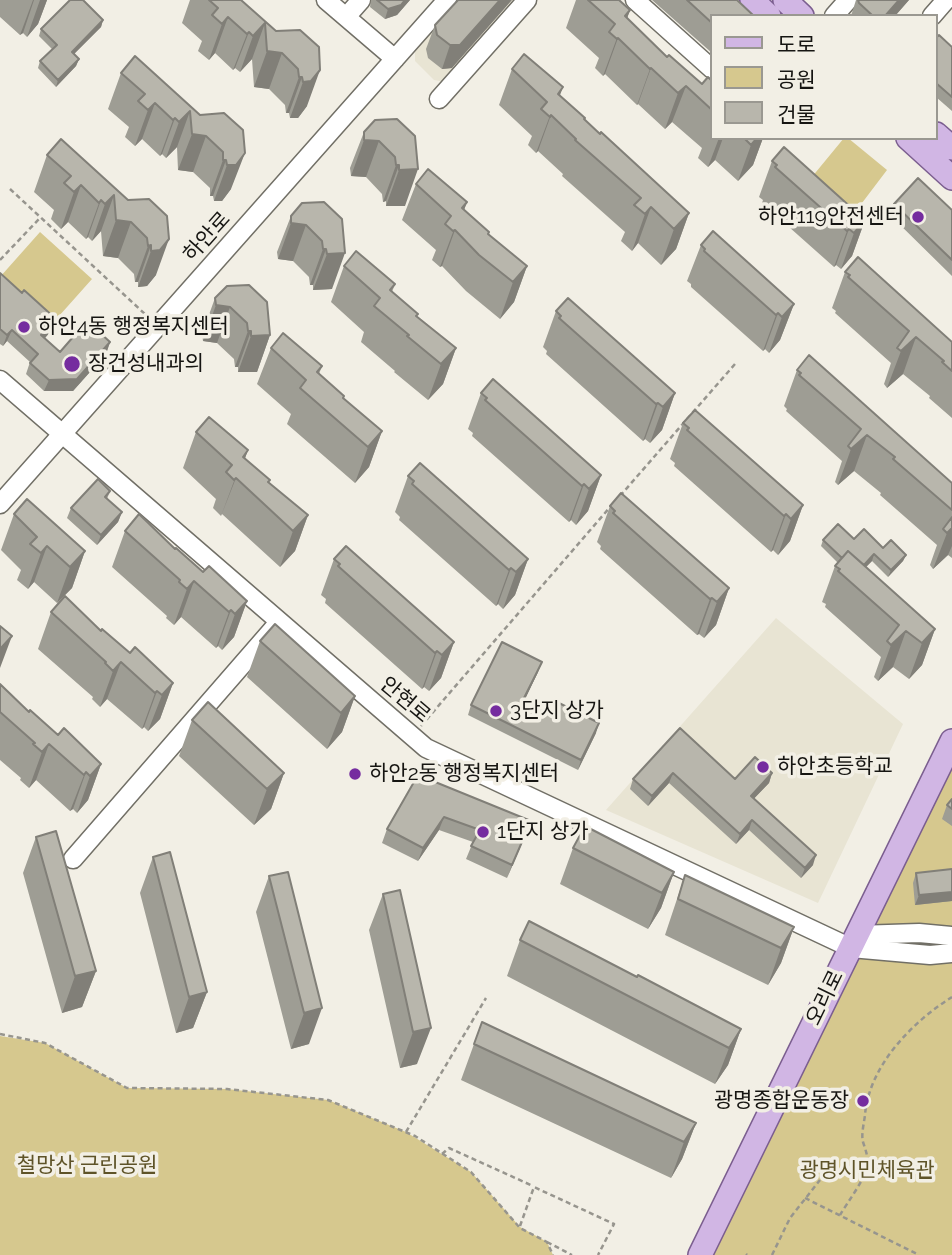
<!DOCTYPE html>
<html>
<head>
<meta charset="utf-8">
<style>
  body { margin:0 }
  #map { position:relative; width:952px; height:1255px; overflow:hidden; background:#f2efe5; font-family:Raleway,"Noto Sans KR",sans-serif }
  canvas { display:block }
  .legend { position:absolute; left:710px; top:14px; width:228px; height:126px; box-sizing:border-box; background:#f2efe5; border:2px solid #9a9891; margin:0; padding:9px 12px; list-style:none; font-size:21px; color:#161512 }
  .legend li { display:flex; align-items:center; gap:14px; height:35px }
  .legend b { width:35px; border:2px solid #9a9891 }
</style>
</head>
<body>
<div id="map">
<canvas width="952" height="1255"></canvas>
<ul class="legend">
<li><b style="height:9px;background:#d1b6e4"></b>도로</li>
<li><b style="height:19px;background:#d6c88e"></b>공원</li>
<li><b style="height:19px;background:#b8b6ac"></b>건물</li>
</ul>
</div>
<script>
const ctx = document.querySelector('canvas').getContext('2d');
ctx.lineJoin = 'round';
function paint(path, color) { ctx.fillStyle = color; ctx.fill(path, 'evenodd'); }
function strokePath(path, color, width, dash) { ctx.strokeStyle = color; ctx.lineWidth = width; ctx.lineCap = dash ? 'butt' : 'round'; ctx.setLineDash(dash || []); ctx.stroke(path); }
function write(font, color, halo, rows, align = 'center') {
  ctx.font = font + ' Raleway,"Noto Sans KR",sans-serif'; ctx.lineWidth = 7; ctx.setLineDash([]); ctx.textBaseline = 'middle'; ctx.strokeStyle = halo; ctx.fillStyle = color; for (const [text, x, y, turn = 0] of rows) {
    ctx.save(); ctx.translate(x, y); ctx.rotate((+turn || 0) * Math.PI / 180); ctx.textAlign = isNaN(turn) ? turn : align; if (halo) ctx.strokeText(text, 0, 0); ctx.fillText(text, 0, 0); ctx.restore();
  }
}
paint(new Path2D(`
  M460,0h60l-75,82 -11,-2 -19,-19v-12z
  M776,618l127,106 -85,179 -212,-93z`), '#e8e4d3');
paint(new Path2D(`
  M844,138h4l39,32 -44,58 -41,-39z
  M40,232l52,47 -41,46 -51,-48z
  M952,741v514h-252z
  M0,1036l45,7 82,45 100,1 101,11 78,32 65,40 49,55 27,15 6,13h-553z`), '#d6c88e');
const minor = new Path2D(`
  M326,0l69,59
  M635,0l77,69
  M834,16l14,-16
  M932,16l14,-16
  M346,17l15,-17
  M439,99l88,-99
  M0,380l426,368 425,200 79,7 22,-2
  M0,504l447,-504
  M73,859l201,-231
  M857,935l62,-2 33,3`);
const major = new Path2D(`
  M752,0l17,16
  M785,0l17,16
  M936,134l16,14
  M908,138l44,40
  M700,1255l252,-514`);
strokePath(minor, '#716f66', 21);
strokePath(major, '#7b5e8f', 26);
strokePath(new Path2D(`
  M10,189l136,126
  M0,260l39,-41
  M620,496l115,-132
  M421,726l190,-220
  M0,1034l45,9 82,45 100,1 101,11 87,36 56,36 49,56 27,14 6,13
  M406,1132l80,-134
  M442,1154l7,-6 84,38
  M805,1198l114,57
  M840,1215c7,-12 23,-33 27,-47 2,-9 -1,-17 -4,-26 -2,-7 1,-19 2,-27 4,-49 47,-93 87,-118
  M520,1226l14,-39 80,37 -16,31
  M547,1242l25,13
  M746,1254l1,1
  M772,1255l18,-37 30,-38`), '#97958e', 2.5, [5, 3.5]);
strokePath(minor, '#fff', 18);
strokePath(major, '#d1b6e4', 23);
paint(new Path2D(`
  M0,0h47l-9,24 -11,13 -4,-4 -3,2 -20,-18z
  M190,0h51l35,31 24,-1 7,76 -9,12h-8l-1,-5h-3l-1,-8 -16,-16 -15,-2 -2,-28 -12,13 -5,-4 -2,2 -18,-17 -6,7 -11,-9 4,-10 -20,-18z
  M371,0h39l-13,15 -12,4 -15,-12z
  M458,0l-6,68 -10,1 -14,-11 -2,-9 9,-24z
  M576,0h43l11,10 -3,8 40,39 35,27 10,-3v57h51l-10,27 -15,16 -23,-21 -7,7 -10,-9 4,-10 -30,-26 -7,7 -27,-25 -1,1 -32,-31 -2,2 -8,-8 4,-10 -33,-30z
  M652,0h85l-25,16v37z
  M856,0h53l-14,16h-44z
  M103,20l-2,7 -27,27 5,5 -3,7 -20,21 -18,-19 2,-7 12,-12 -13,-13 2,-7z
  M936,38l16,9v64l-16,-14z
  M512,69l48,26 25,23 -1,2 105,93 -13,36 -15,16 -23,-22 -6,8 -11,-10 4,-9 -63,-56 1,-2 -25,-23 -2,2 -8,-8 4,-9 -33,-31z
  M121,73l79,42 24,-2 7,76 -9,12h-8l-1,-5h-3v-8l-17,-16 -15,-2 -1,-23 -11,11 -4,-4 -2,2 -18,-17 -7,7 -10,-9 4,-10 -21,-18z
  M397,119l8,87h-19v-5l-3,1 -1,-8 -16,-17 -15,-1 -1,-8 14,-36z
  M47,155l81,45 21,-1 7,76 -9,11 -9,1v-5h-3l-1,-8 -16,-16 -15,-2 -2,-25 -9,10 -4,-4 -2,2 -18,-17 -7,7 -10,-10 3,-9 -20,-18z
  M772,161l93,59 -13,36 -11,13 -5,-4 -2,2 -72,-64 1,-3 -4,-3z
  M416,184l51,18 -3,8 25,22 -1,2 39,32 -13,36 -14,17 -34,-28 -24,-25 -2,1 -8,-7 4,-10 -34,-30z
  M324,202l8,87 -19,1v-5h-3l-1,-8 -16,-16 -15,-2 -1,-7 14,-36z
  M894,204l58,6v66l-62,-61z
  M701,245l93,59 -14,36 -11,13 -4,-4 -2,2 -72,-64v-3l-4,-3z
  M344,266l51,18 -3,8 25,24 39,32 -13,36 -15,16 -34,-28 1,-1 -34,-29 3,-10 -33,-30z
  M845,272l107,70v76l-23,-20 1,-2 -27,-22 -16,14 -3,-4 7,-21 -56,-50 1,-2 -4,-3z
  M0,273l51,58 -6,7 15,14 50,-10 -4,12 -33,37h-29l-18,-17 4,-12 -23,-21 -4,5 -3,-2z
  M227,286l43,49 -13,37h-19v-5h-3l-1,-8 -17,-16 -14,-2 -1,-7 13,-36z
  M556,311l119,82 -13,37 -12,13 -5,-4 -2,2 -97,-87 1,-3 -4,-4z
  M271,348l51,18 -3,8 24,24 39,33 -13,36 -14,16 -68,-59 4,-10 -34,-30z
  M797,370l155,113v75l-4,-3 -15,14 -3,-4 7,-20 -57,-50 1,-2 -27,-22 -16,14 -3,-3 7,-21 -56,-50 1,-2 -3,-3z
  M481,393l120,82 -13,36 -12,14 -5,-5 -2,2 -97,-86 1,-3 -5,-4z
  M683,423l120,82 -13,36 -12,14 -5,-5 -2,2 -97,-86 1,-3 -5,-4z
  M196,432l52,18 -3,8 24,25 39,32 -13,36 -15,16 -58,-53 -1,2 -8,-8 3,-9 -33,-31z
  M408,476l120,83 -13,36 -12,14 -5,-5 -2,2 -97,-86 1,-3 -5,-5z
  M110,491l-3,8 15,13 -4,10 -21,23 -30,-27 4,-10z
  M610,506l119,82 -13,37 -12,13 -5,-4 -2,1 -97,-86 1,-3 -4,-4z
  M14,514l71,37 -13,37 -15,15 -23,-21 -6,7 -11,-9 4,-10 -20,-20z
  M125,531l50,18 28,23 44,29 -13,36 -12,13 -4,-4 -2,2 -35,-31 -7,8 -8,-7 1,-2 -55,-49z
  M854,539l52,16 -3,6 -15,16 -16,-16 -6,6 69,62 -13,36 -13,14 -16,-12 -15,14 -4,-4 7,-20 -56,-50 1,-3 -4,-2 13,-36 3,-3 -17,-17 2,-6z
  M334,559l120,83 -13,36 -12,13 -5,-4 -2,2 -97,-86 1,-4 -5,-4z
  M51,612l50,19 29,22 43,30 -13,36 -12,12 -4,-4 -2,2 -35,-30 -7,8 -8,-8 1,-2 -55,-48z
  M260,641l95,55 -13,36 -15,17 -80,-72z
  M538,672l-14,28 29,14 43,19 -18,37 -110,-55 3,-10z
  M0,684l29,28 29,23 43,29 -13,36 -11,13 -4,-4 -3,2 -34,-31 -7,8 -9,-8 1,-2 -21,-18z
  M192,720l92,53 -13,36 -17,16 -75,-69z
  M680,728l55,51 37,-6 -3,10 -15,15 59,67 -12,13 -52,-48 -13,14 -67,-61 -21,23 -18,-17 3,-10z
  M418,775l108,59 -19,44 -41,-19 7,-17 -34,-12 -21,31 -36,-18 5,-14z
  M952,799v27l-10,-7 5,-14z
  M36,837l60,134 -14,36 -20,6 -39,-140z
  M573,848l101,24 -13,36 -13,21 -88,-45z
  M153,857l54,135 -14,36 -17,5 -36,-140z
  M952,869v32l-37,4 -2,-22 3,-10z
  M288,872l21,172 -18,5 -35,-137 13,-36z
  M685,875l109,52 -13,36 -13,22 -103,-50z
  M400,890l17,174 -17,4 -31,-138 14,-36z
  M520,940l221,89 -13,36 -13,19 -208,-108z
  M482,1022l214,101 -14,36 -11,19 -210,-98z`), '#9e9d94');
paint(new Path2D(`
  M33,0h1l-11,33 -3,2z
  M40,0h7l-9,24 -11,13z
  M405,0h5l-13,15 -12,4 3,-10z
  M500,0h12l-60,68 -10,1 8,-24z
  M899,0h10l-14,16h-10z
  M630,10l-10,29 -2,-1 -13,36 -2,2 22,-60z
  M228,17l-13,36 -6,7 13,-36z
  M103,20l-2,7 -32,32 3,-7z
  M265,23l-13,36 -12,13 13,-36z
  M249,32l-14,36 -2,2 14,-36z
  M267,51l15,2 -13,36 -15,-2z
  M79,59l-3,7 -20,21 2,-7z
  M651,68l-13,36 -1,1 13,-36z
  M320,70l-13,36 -9,12h-8l13,-36z
  M299,77h3l-13,36h-3z
  M686,86l-14,36 -7,7 13,-36z
  M563,87l-11,30 -1,-2 -13,36 -2,2 22,-59z
  M155,103l-13,36 -7,7 13,-36z
  M190,111l-13,36 -11,11 13,-36z
  M175,118l-13,36 -2,2 13,-36z
  M192,134l14,2 -13,36 -15,-2z
  M719,138h4l-8,22 -7,7z
  M757,138h6l-10,27 -15,16 13,-36z
  M364,140l15,1 -13,36 -15,-1z
  M245,153l-14,36 -9,12h-8l13,-36z
  M223,160h3l-13,36h-3z
  M396,165h3l-13,36 -3,1z
  M418,169l-13,37h-19l13,-36z
  M81,185l-13,37 -7,7 13,-37z
  M114,195l-13,36 -9,10 13,-37z
  M101,200l-13,37 -2,2 13,-36z
  M467,202l-11,29 -1,-1 -13,36 -2,1 22,-59z
  M651,207l-13,36 -6,8 13,-37z
  M689,213l-13,36 -15,16 13,-36z
  M116,220l15,2 -13,36 -15,-2z
  M865,220l-13,36 -11,13 13,-36z
  M291,223l15,2 -13,36 -15,-2z
  M849,229l-13,36 -2,2 13,-36z
  M169,239l-13,36 -9,11 -9,1 13,-36z
  M151,245l-13,37h-3l13,-36z
  M323,249h3l-13,36h-3z
  M345,253l-13,36 -19,1 14,-36z
  M527,266l-13,36 -14,17 13,-37z
  M794,304l-14,36 -11,13 13,-36z
  M216,305l14,2 -13,36 -14,-2z
  M778,313l-13,36 -2,2 13,-36z
  M56,319l-5,12 -14,16 4,-12z
  M12,330l-5,11 -4,5 4,-11z
  M248,331h3l-13,36h-3z
  M270,335l-13,37h-19l13,-36z
  M916,337l-13,37 -16,14 14,-37z
  M110,342l-4,12 -33,37h-29l5,-11z
  M456,348l-13,36 -15,16 13,-36z
  M675,393l-13,37 -12,13 13,-36z
  M658,403l-13,36 -2,2 13,-37z
  M382,431l-13,36 -14,16 13,-36z
  M867,435l-13,36 -16,14 13,-36z
  M248,450l-11,30 -1,-2 -15,38 22,-59z
  M601,475l-13,36 -12,14 13,-36z
  M584,484l-13,36 -2,2 13,-36z
  M803,505l-13,36 -12,14 13,-36z
  M122,512l-4,10 -21,23 4,-10z
  M786,514l-13,36 -2,2 13,-36z
  M308,515l-13,36 -15,16 13,-36z
  M952,528v18l-4,9 -15,14 14,-36z
  M47,546l-13,36 -6,7 13,-36z
  M85,551l-13,37 -15,15 13,-36z
  M874,554l-2,7 -18,18 2,-7z
  M906,555l-3,6 -15,16 3,-7z
  M528,559l-13,36 -12,14 13,-37z
  M511,568l-13,36 -2,2 13,-36z
  M194,581l-13,36 -7,8 13,-36z
  M729,588l-13,37 -12,13 13,-36z
  M712,598l-13,36 -2,1 13,-36z
  M247,601l-13,36 -12,13 13,-36z
  M231,610l-13,36 -2,2 13,-36z
  M935,629l-13,36 -13,14 13,-36z
  M906,631l-13,36 -15,14 13,-36z
  M12,636l-12,32v-19z
  M454,642l-13,36 -12,13 13,-36z
  M437,651l-13,36 -2,2 13,-36z
  M121,662l-14,37 -7,8 13,-36z
  M542,662l-4,10 -18,38 3,-10z
  M173,683l-13,36 -12,12 14,-36z
  M157,691l-13,36 -2,2 13,-36z
  M355,696l-13,36 -15,17 14,-36z
  M599,723l-3,10 -18,37 3,-10z
  M49,744l-13,36 -7,8 13,-36z
  M101,764l-13,36 -11,13 13,-37z
  M86,772l-13,37 -3,2 14,-36z
  M284,773l-13,36 -17,16 13,-36z
  M673,773l-4,10 -21,23 4,-10z
  M772,773l-3,10 -22,23 4,-10z
  M444,817l-5,13 -21,31 5,-13z
  M752,820l-3,10 -13,14 4,-10z
  M531,821l-5,13 -19,44 5,-13z
  M816,855l-3,10 -12,13 4,-10z
  M674,872l-13,36 -13,21 14,-36z
  M952,892v9l-37,4 4,-10z
  M794,927l-13,36 -13,22 13,-37z
  M96,971l-14,36 -20,6 13,-37z
  M207,992l-14,36 -17,5 13,-36z
  M322,1008l-13,36 -18,5 13,-36z
  M431,1028l-14,36 -17,4 13,-36z
  M741,1029l-13,36 -13,19 14,-36z
  M696,1123l-14,36 -11,19 13,-36z`), '#817f78');
const building = new Path2D(`
  M70,0h13l20,20 -31,32 7,7 -21,21 -18,-19 17,-16 -16,-16z
  M209,0h32l35,31 24,-1 19,17 1,23 -9,11 -8,1 -1,-5h-3l-1,-8 -16,-16 -15,-2 -2,-28 -12,13 -4,-4 -2,2 -19,-17 -6,7 -10,-9 6,-7z
  M377,0h28l-4,5 -13,4z
  M458,0h42l-40,45h-10l-13,-10 -2,-10z
  M588,0h31l11,10 -5,6 42,41 2,-2 33,29 6,-7 4,4v29l-26,-24 -8,7 -27,-25 -1,1 -32,-31 -1,1 -8,-7 6,-8z
  M687,0h50l17,16h-42v7z
  M858,0h41l-14,16h-12l-14,-13z
  M939,35l13,12v50l-16,-14v-45z
  M524,54l39,33 -5,7 27,24 -1,1 16,15 1,-2 88,81 -15,16 -23,-22 -6,7 -11,-9 7,-7 -66,-58 1,-1 -25,-24 -1,2 -9,-8 6,-7 -35,-33z
  M135,56l65,59 24,-2 19,17 2,23 -9,12h-9l-1,-5h-3v-8l-17,-16 -14,-2 -2,-23 -11,11 -4,-4 -2,2 -18,-17 -7,7 -10,-9 7,-7 -24,-21z
  M397,119l18,17 3,33 -19,1v-5h-3l-1,-8 -16,-16 -15,-1v-8l11,-12z
  M744,138h13l-6,7z
  M61,139l67,61 21,-1 18,17 2,23 -9,11 -9,1v-6l-3,1 -1,-8 -16,-16 -15,-2 -2,-25 -9,9 -4,-4 -2,3 -18,-18 -7,7 -10,-9 7,-7 -24,-21z
  M784,147l81,73 -11,13 -5,-4 -2,2 -72,-64 2,-2 -5,-4z
  M428,169l39,33 -5,6 27,24 -1,2 39,32 -14,16 -34,-27 -24,-25 -2,1 -8,-7 6,-8 -35,-32z
  M918,178l34,32v50l-58,-56z
  M324,202l18,17 3,34 -18,1 -1,-5h-3l-1,-8 -16,-16 -15,-2v-7l11,-13z
  M713,231l81,73 -12,13 -4,-4 -2,2 -72,-64 1,-2 -4,-4z
  M356,251l39,33 -5,6 28,24 -2,2 40,32 -15,16 -34,-28 2,-1 -35,-29 6,-8 -36,-32z
  M858,257l94,85v29l-10,-9 2,-1 -28,-24 -15,14 -4,-3 12,-17 -61,-54 2,-2 -5,-3z
  M0,273l22,20 2,-3 32,29 -15,16 19,17 27,-31 23,21 -33,37 -28,1 -19,-17 8,-9 -26,-24 -5,5 -7,-6z
  M249,285l18,17 3,33 -19,1v-5h-3l-1,-8 -17,-16 -14,-2 -1,-7 12,-12z
  M568,298l107,95 -12,14 -5,-4 -2,1 -97,-86 2,-2 -5,-5z
  M283,333l39,33 -5,6 27,24 -1,2 39,33 -14,16 -68,-59 6,-8 -35,-32z
  M809,355l143,128v27l-59,-51 2,-2 -28,-22 -16,14 -3,-3 13,-17 -62,-54 2,-2 -4,-3z
  M493,379l108,96 -12,14 -5,-5 -2,2 -97,-86 2,-2 -6,-5z
  M695,410l108,95 -12,14 -5,-5 -2,2 -97,-86 2,-2 -6,-5z
  M209,417l39,33 -5,7 27,23 -2,2 40,33 -15,16 -57,-53 -2,2 -8,-8 6,-7 -36,-33z
  M420,463l108,96 -12,13 -5,-4 -2,2 -97,-86 2,-3 -6,-5z
  M98,479l12,12 -5,6 17,15 -21,23 -30,-27z
  M621,493l108,95 -12,14 -5,-4 -2,1 -97,-86 2,-2 -5,-5z
  M27,499l58,52 -15,16 -23,-21 -6,7 -11,-9 7,-7 -23,-23z
  M139,514l36,35 1,-1 27,24 6,-6 38,35 -12,13 -4,-4 -2,2 -35,-31 -7,8 -8,-7 1,-2 -55,-49z
  M952,517v11l-5,5 -4,-4z
  M838,524l16,15 10,-10 19,19 8,-8 15,15 -15,15 -17,-16 -10,11 -16,-14 -6,7 -19,-18z
  M346,546l108,96 -12,13 -5,-4 -2,2 -97,-87 2,-2 -6,-5z
  M848,551l87,78 -13,14 -16,-12 -15,14 -4,-4 12,-16 -61,-54 2,-2 -5,-3z
  M65,596l36,35 1,-2 28,24 5,-6 38,36 -11,12 -5,-4 -2,2 -34,-31 -8,9 -8,-8 1,-1 -55,-50z
  M275,624l80,72 -14,17 -81,-72z
  M0,626l12,10 -12,13z
  M502,642l40,20 -19,38 30,14 6,-11 40,20 -18,37 -110,-55z
  M0,684l29,28 1,-2 28,25 6,-7 37,36 -11,12 -4,-4 -2,3 -35,-31 -7,8 -9,-8 2,-1 -35,-31z
  M208,702l76,71 -17,16 -75,-69z
  M680,728l55,51 20,-22 17,16 -21,23 65,59 -11,13 -53,-48 -12,14 -67,-61 -21,23 -19,-17z
  M418,775l113,46 -19,44 -41,-19 9,-16 -36,-13 -21,31 -36,-19z
  M952,799v10l-5,-4z
  M585,826l89,46 -12,21 -89,-45z
  M56,831l40,140 -21,5 -39,-139z
  M170,852l37,140 -18,5 -36,-140z
  M952,869v23l-33,3 -3,-22z
  M288,872l34,136 -18,5 -35,-137z
  M685,875l109,52 -13,21 -103,-49z
  M400,890l31,138 -18,4 -30,-138z
  M529,921l108,56 1,-2 103,54 -12,19 -209,-108z
  M482,1022l214,101 -12,19 -210,-98z`);
paint(building, '#b8b6ac');
strokePath(building, '#817f78', 2);
for (const [x, y, r, color] of [
  [918,217,7,"#752c9f"],
  [24,327,7,"#752c9f"],
  [72,364,9,"#752c9f"],
  [496,711,7,"#752c9f"],
  [763,767,7,"#752c9f"],
  [355,774,7,"#752c9f"],
  [483,832,7,"#752c9f"],
  [863,1101,7,"#752c9f"]
]) { const dot = new Path2D(); dot.arc(x, y, r, 0, 2 * Math.PI); ctx.fillStyle = color; ctx.fill(dot); strokePath(dot, '#f2efe5', 2.5); }
write('21px', '#161512', '#f2efe5', [
  ["하안119안전센터",904,217,"right"],
  ["하안4동 행정복지센터",38,327],
  ["장건성내과의",88,364],
  ["3단지 상가",510,711],
  ["하안초등학교",777,767],
  ["하안2동 행정복지센터",369,774],
  ["1단지 상가",497,832],
  ["광명종합운동장",849,1101,"right"]
], 'left');
write('21px', '#161512', '#f2efe5', [
  ["하안로",207,237,-48],
  ["안현로",405,700,40],
  ["오리로",825,998,-64]
]);
write('21px', '#5e5328', '#f2efe5', [
  ["철망산 근린공원",87,1166],
  ["광명시민체육관",867,1171]
]);
</script>
</body>
</html>
